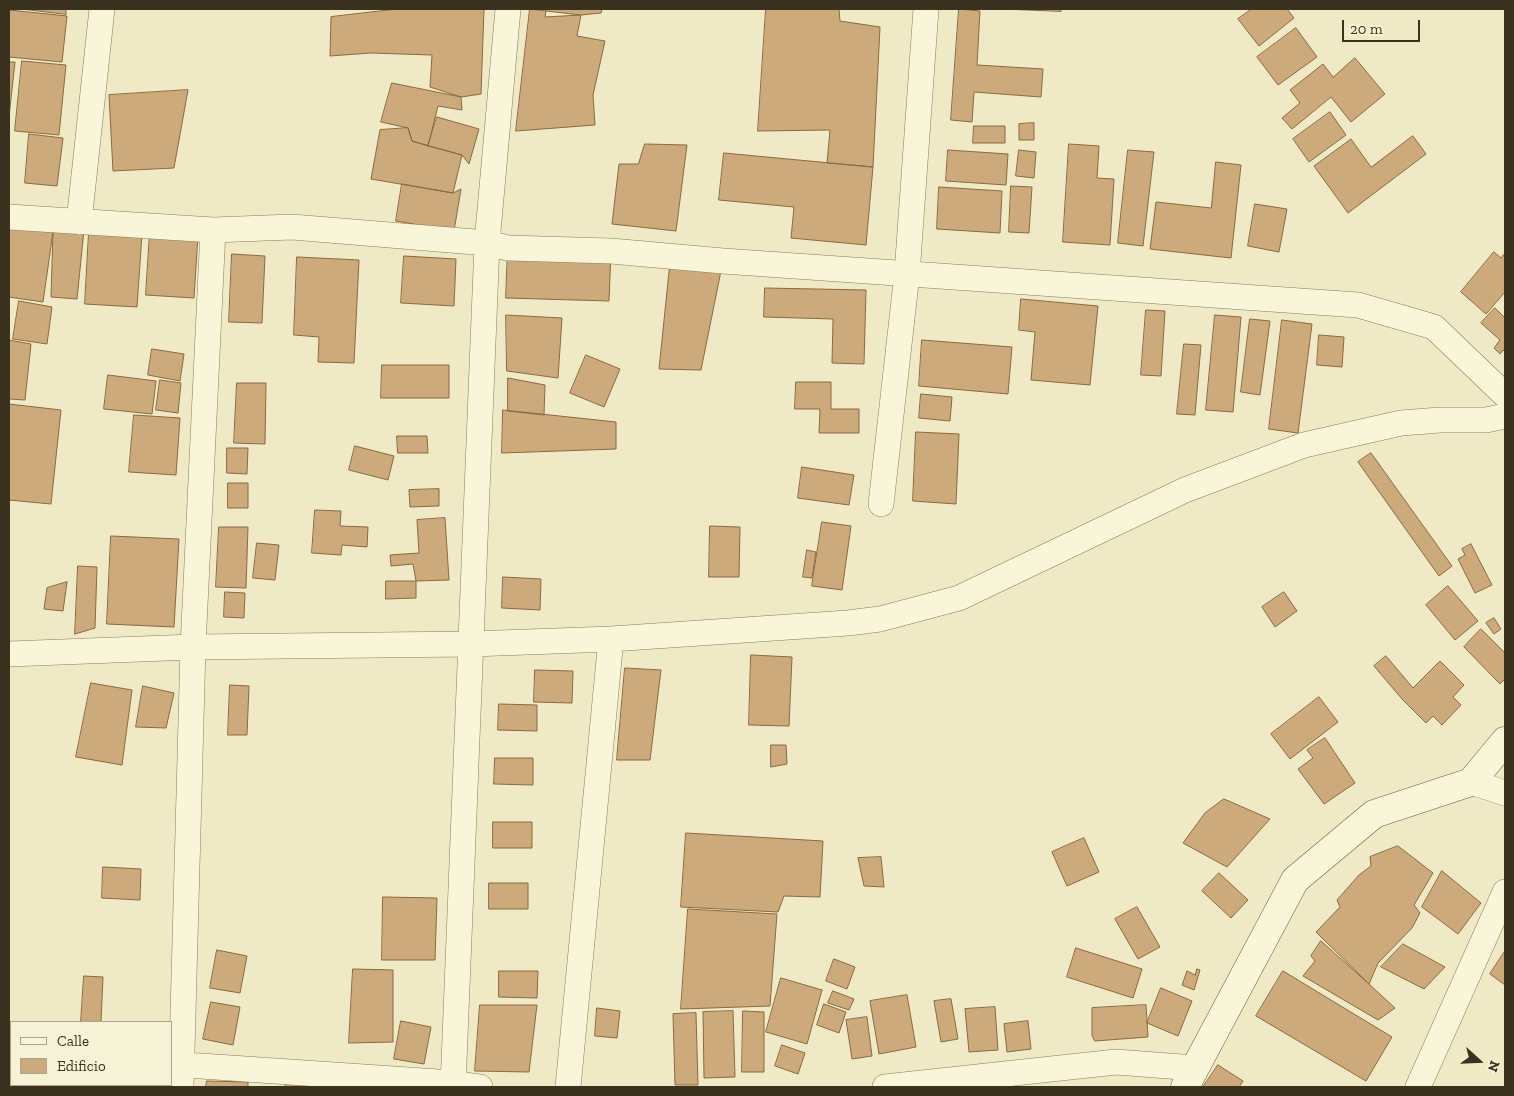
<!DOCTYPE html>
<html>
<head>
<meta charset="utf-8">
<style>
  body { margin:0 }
  #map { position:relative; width:1514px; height:1096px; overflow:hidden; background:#efe9c5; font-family:"Zilla Slab",serif }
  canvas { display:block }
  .frame { position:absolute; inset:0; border:10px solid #3a311f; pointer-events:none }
  .legend { position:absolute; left:10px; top:1021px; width:162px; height:65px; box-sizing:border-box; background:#f6f2d5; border:1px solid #aba58c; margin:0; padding:6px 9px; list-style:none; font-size:15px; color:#3a311f }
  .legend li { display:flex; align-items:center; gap:10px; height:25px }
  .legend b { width:25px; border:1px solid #aba58c }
  .north { position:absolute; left:1454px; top:1036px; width:50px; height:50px; -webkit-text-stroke:4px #f6f2d5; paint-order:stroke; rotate:110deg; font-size:14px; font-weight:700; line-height:20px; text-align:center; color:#3a311f }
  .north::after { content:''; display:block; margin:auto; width:18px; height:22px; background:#3a311f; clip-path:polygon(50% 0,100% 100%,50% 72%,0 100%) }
  .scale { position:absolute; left:1342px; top:20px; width:78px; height:22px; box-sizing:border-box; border:2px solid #3a311f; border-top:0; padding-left:6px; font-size:15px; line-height:18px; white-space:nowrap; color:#3a311f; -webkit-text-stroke:4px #f6f2d5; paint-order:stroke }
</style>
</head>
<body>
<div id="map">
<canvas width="1514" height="1096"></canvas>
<div class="frame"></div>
<ul class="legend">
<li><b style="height:6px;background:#f9f5d9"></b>Calle</li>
<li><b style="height:14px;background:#cdaa7b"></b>Edificio</li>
</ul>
<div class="north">N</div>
<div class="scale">20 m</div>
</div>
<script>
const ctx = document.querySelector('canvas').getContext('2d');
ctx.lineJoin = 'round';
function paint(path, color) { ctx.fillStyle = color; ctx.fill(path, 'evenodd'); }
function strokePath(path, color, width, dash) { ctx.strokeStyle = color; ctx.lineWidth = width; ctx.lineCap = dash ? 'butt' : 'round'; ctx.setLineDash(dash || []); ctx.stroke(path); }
const building = new Path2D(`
  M22,9h44v5z
  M397,9h87l-3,85 -20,3 -31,-10 2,-32 -61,-2 -41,3 1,-39z
  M530,9l16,2 -1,6 36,-2 -4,21 28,5 -12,54 2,30 -79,6z
  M546,9h56l-1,4 -20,2 -35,-4z
  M766,9h73l1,12 40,6 -7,140 -46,-4 3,-33 -72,1z
  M959,9l21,2 -3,54 66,4 -2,28 -67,-5 -2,30 -21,-2z
  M1003,9h58v2z
  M1252,9h35l7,9 -35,28 -21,-27z
  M9,10l58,6 -5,46 -53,-5z
  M1296,28l21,29 -39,28 -21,-28z
  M1355,58l30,36 -34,28 -20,-25 -39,32 -10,-11 18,-15 -10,-13 33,-26 10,13z
  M22,61l44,4 -7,70 -44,-4z
  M9,62h6l-6,55z
  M392,83l69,14 1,13 -24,-4 -10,40 -16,-5 -4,-13 -27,-6z
  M188,90l-14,78 -61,3 -4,-76z
  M1330,112l16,23 -37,27 -16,-23z
  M437,117l42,12 -10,35 -7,-9 -34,-9z
  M1034,123v17h-15v-16z
  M974,126h31v17h-32z
  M408,128l4,13 50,14 -9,38 -82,-14 9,-49z
  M29,134l34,4 -6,48 -32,-3z
  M1413,136l13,18 -78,59 -34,-47 37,-27 20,28z
  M645,144l42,1 -11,86 -64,-7 7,-60h19z
  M1069,144l30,2 -2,32 17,1 -4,66 -47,-3z
  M948,150l60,4 -2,31 -60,-4z
  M1019,150l17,2 -2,26 -18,-2z
  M1128,150l26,2 -11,94 -25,-3z
  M724,153l149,14 -7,78 -75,-7 3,-31 -75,-7z
  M1216,162l25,3 -10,93 -81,-9 6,-47 55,6z
  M402,184l51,9 8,-4 -7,42 -58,-10z
  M1011,186l21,1 -3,46 -20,-1z
  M939,187l63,4 -2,42 -63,-4z
  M1255,204l32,5 -8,43 -31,-6z
  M9,225l44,7 -10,70 -34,-5z
  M84,230l-7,69 -26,-2 2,-65z
  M89,232l53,2 -5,73 -52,-3z
  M150,232l48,3 -4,63 -48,-3z
  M508,248l103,3 -2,50 -103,-3z
  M1494,252l7,6 4,-5v39l-19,22 -25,-22z
  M232,254l33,2 -3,67 -33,-1z
  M404,256l52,3 -2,47 -53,-3z
  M297,257l62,3 -5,103 -36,-1 1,-25 -25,-2z
  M723,261l-22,109 -42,-1 11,-107z
  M765,288l101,2 -2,74 -32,-1 1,-44 -69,-2z
  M1021,299l77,7 -8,79 -59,-5 4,-48 -16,-2z
  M19,301l33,6 -5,37 -34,-5z
  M1495,308l10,10v34l-2,-2 -3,4 -6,-6 6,-8 -19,-17z
  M1146,310l19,1 -4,65 -20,-1z
  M506,315l56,3 -4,60 -51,-7z
  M1215,315l26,2 -8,95 -27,-2z
  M1250,319l20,2 -10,74 -19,-3z
  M1282,320l30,4 -14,109 -29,-4z
  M1319,335l25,2 -2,30 -25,-2z
  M9,340l22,4 -6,56 -16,-1z
  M922,340l90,7 -4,47 -89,-8z
  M1184,344l17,1 -6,70 -18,-1z
  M152,349l32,5 -4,27 -32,-6z
  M586,355l34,14 -16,38 -34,-14z
  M382,365h67v33h-68z
  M108,375l48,6 -4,33 -48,-5z
  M508,378l37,7 -1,30 -36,-4z
  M160,380l21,3 -3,30 -22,-3z
  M796,382h35v27h28v24h-40l1,-24h-25z
  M237,383h29l-1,61 -31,-1z
  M921,394l31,3 -2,24 -31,-3z
  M9,404l52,6 -10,94 -42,-4z
  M503,410l113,12v27l-114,4z
  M134,415l46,3 -4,57 -47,-3z
  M916,432l43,2 -3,70 -43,-3z
  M397,436h30l1,17h-30z
  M355,446l39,10 -6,24 -39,-10z
  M227,448h21l-1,26 -20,-1z
  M1371,453l81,113 -13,10 -81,-114z
  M802,467l52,8 -5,30 -51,-7z
  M228,483h20v25h-20z
  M439,489v17l-29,1 -1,-17z
  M315,510l26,1 -1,15 28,1 -1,20 -25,-2 -1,10 -29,-2z
  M445,518l4,62 -33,1 -3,-17 -22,2 -1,-11 29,-2 -2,-33z
  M822,522l29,4 -9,64 -30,-4z
  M710,526l30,1 -1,50h-30z
  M219,527h29l-2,61 -30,-1z
  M111,536l68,3 -5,88 -67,-3z
  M257,543l22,2 -4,35 -22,-2z
  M1471,544l21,41 -17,8 -17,-34 7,-4 -3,-6z
  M807,550l9,2 -4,26 -9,-1z
  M78,566l19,1 -2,61 -20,6z
  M503,577l38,2 -1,31 -38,-2z
  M386,581h30v17l-30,1z
  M67,582l-4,29 -19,-2 3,-21z
  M1448,586l30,35 -23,19 -29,-35z
  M225,592l20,1 -1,25 -20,-1z
  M1284,592l13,19 -22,16 -13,-20z
  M1494,618l7,11 -7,5 -8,-11z
  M1481,629l24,24v26l-5,5 -36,-37z
  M751,655l41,2 -3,69 -40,-1z
  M1386,656l27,32 27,-27 24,24 -11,12 8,8 -19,20 -9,-9 -7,7 -24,-24 -28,-33z
  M625,668l36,2 -11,90h-33z
  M535,670l38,1 -1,32 -38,-1z
  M91,683l41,7 -10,75 -46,-8z
  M230,685l19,1 -2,49h-19z
  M143,686l31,7 -8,35 -30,-1z
  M1319,697l19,25 -48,37 -19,-25z
  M499,704l38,1v26l-39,-1z
  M1325,738l30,45 -31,21 -26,-35 15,-11 -6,-8z
  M771,745h15l1,19 -16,3z
  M495,758h38v27l-39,-1z
  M1224,799l46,20 -43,48 -44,-24 22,-30z
  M493,822h39v26h-39z
  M686,833l137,8 -3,56 -36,-1 -6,16 -97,-5z
  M1084,838l15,34 -32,14 -15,-34z
  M1398,846l35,27 -19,32 6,8 -8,15 -34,35 -9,21 -53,-52 24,-25 -3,-7 22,-25 12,-9 -1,-9z
  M881,857l3,30 -20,-1 -6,-28z
  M103,867l38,2 -1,31 -38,-2z
  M1442,871l39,32 -23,31 -36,-27z
  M1219,873l29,27 -17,18 -29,-27z
  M489,883h39v26h-39z
  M383,897l54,1 -2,62h-53z
  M1137,907l23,40 -22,12 -23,-40z
  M688,909l89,5 -7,92 -89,3z
  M1321,941l48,43 26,24 -17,12 -75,-44 12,-15 -4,-5z
  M1403,944l42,23 -21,22 -43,-22z
  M1076,948l66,21 -9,29 -66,-21z
  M217,950l30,6 -7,37 -30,-5z
  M1505,951v34l-15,-11z
  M834,959l21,8 -8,22 -21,-8z
  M353,969l40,1v72l-44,1z
  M1197,969l3,1 -6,20 -12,-5 5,-14 8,4z
  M499,971h39l-1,27 -38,-1z
  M1283,971l109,66 -26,44 -110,-65z
  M84,976l19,1 -2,45h-20z
  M781,978l41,12 -15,54 -41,-12z
  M1161,988l31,13 -14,35 -31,-13z
  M833,991l21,8 -5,11 -21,-7z
  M907,995l9,52 -37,7 -9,-53z
  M951,999l7,40 -17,3 -7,-41z
  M211,1002l29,5 -7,38 -30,-6z
  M824,1004l22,8 -7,21 -22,-8z
  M480,1005h57l-8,67 -54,-1z
  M1146,1005l2,32 -53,4 -3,-5v-28z
  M995,1007l3,43 -29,2 -4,-43z
  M597,1008l23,3 -3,27 -22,-2z
  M733,1011l2,66 -31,1 -1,-66z
  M743,1011l21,1v60h-22z
  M696,1013l2,72h-23l-2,-71z
  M867,1017l5,39 -20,3 -6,-39z
  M401,1021l30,6 -7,37 -30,-5z
  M1028,1021l3,28 -24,3 -3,-28z
  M782,1045l23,8 -7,21 -23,-8z
  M1218,1065l25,16 -4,6h-36z
  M288,1079l18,8h-21z
  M207,1081l41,1v5h-42z`);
paint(building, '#cdaa7b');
strokePath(building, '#8a6940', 1);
const street = new Path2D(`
  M9,217l204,13 79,-3 195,16 21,5 103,3 112,10 635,44 76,22 71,68
  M79,222l23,-213
  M881,504l26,-230 19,-265
  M9,654l184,-7 278,-3 140,-5 237,-16 32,-4 79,-21 226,-108 119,-45 97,-22 39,-3h46l19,-4
  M1471,782l34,11
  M9,1055h2
  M171,1064l282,19 27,4
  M181,1087l12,-440 20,-417
  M453,1087l34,-844 21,-234
  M568,1087l43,-448
  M885,1087l231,-25 79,6
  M1418,1087l87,-195`);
const secondary = new Path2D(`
  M1185,1087l110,-207 79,-66 97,-32 34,-41`);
strokePath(street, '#8a7c5b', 26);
strokePath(secondary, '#6c5c3e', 29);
strokePath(street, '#f9f5d9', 25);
strokePath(secondary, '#f9f5d9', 28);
</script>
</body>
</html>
